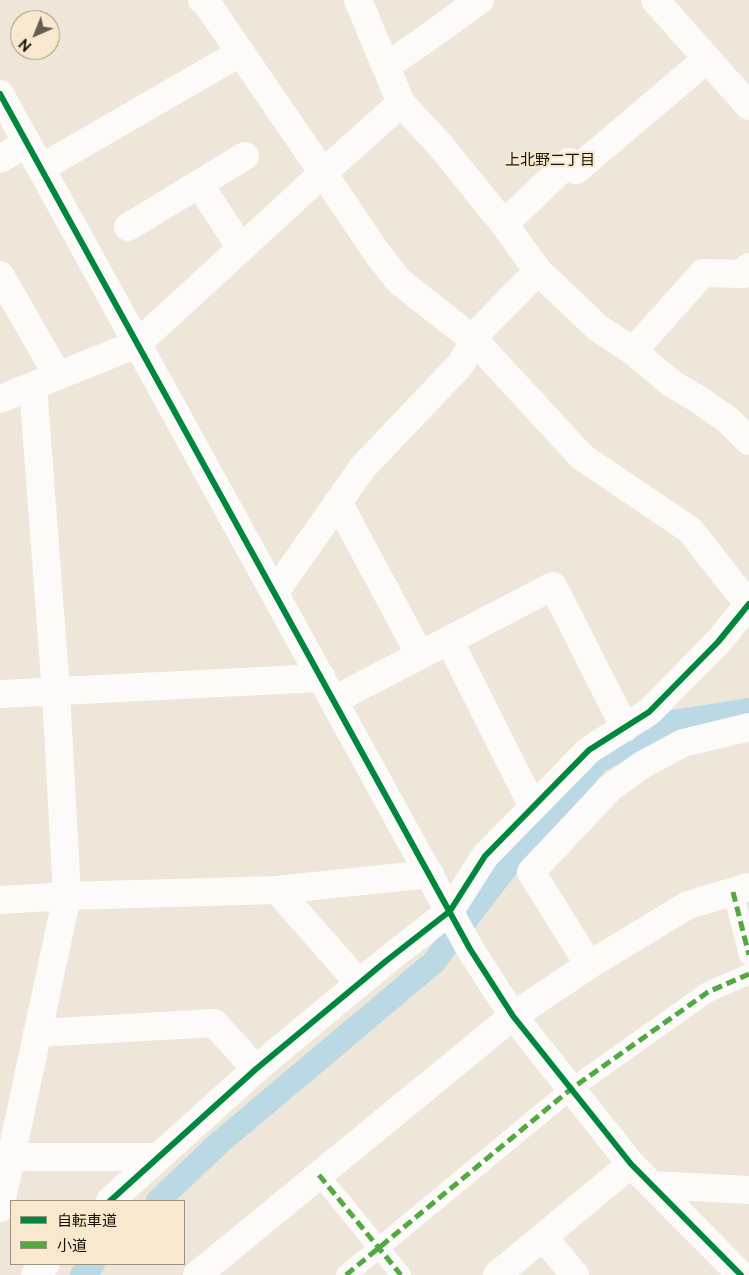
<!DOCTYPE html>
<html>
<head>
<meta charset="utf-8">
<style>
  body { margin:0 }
  #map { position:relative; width:749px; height:1275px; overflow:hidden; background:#eee6d8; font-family:Raleway,"Noto Sans JP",sans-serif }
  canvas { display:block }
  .legend { position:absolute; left:10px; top:1200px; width:175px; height:65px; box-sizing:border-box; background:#f8e9ce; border:1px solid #9e937f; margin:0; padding:6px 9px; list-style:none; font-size:15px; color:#171208 }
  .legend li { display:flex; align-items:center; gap:10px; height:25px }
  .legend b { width:25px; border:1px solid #9e937f }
  .north { position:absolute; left:10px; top:10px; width:50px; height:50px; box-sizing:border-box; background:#f8e9ce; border:1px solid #9e937f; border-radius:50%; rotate:224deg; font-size:14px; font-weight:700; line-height:20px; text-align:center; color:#171208 }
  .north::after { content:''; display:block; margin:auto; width:18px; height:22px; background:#625c51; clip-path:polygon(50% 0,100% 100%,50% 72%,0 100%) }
</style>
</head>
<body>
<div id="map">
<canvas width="749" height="1275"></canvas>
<ul class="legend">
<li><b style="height:6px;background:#00873e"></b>自転車道</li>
<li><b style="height:6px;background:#52a841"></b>小道</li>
</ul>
<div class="north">N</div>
</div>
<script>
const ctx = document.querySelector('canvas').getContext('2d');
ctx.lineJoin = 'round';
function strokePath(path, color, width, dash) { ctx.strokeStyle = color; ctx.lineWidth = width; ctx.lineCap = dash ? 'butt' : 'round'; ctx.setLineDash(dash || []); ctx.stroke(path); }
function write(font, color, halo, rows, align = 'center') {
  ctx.font = font + ' Raleway,"Noto Sans JP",sans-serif'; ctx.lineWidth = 4.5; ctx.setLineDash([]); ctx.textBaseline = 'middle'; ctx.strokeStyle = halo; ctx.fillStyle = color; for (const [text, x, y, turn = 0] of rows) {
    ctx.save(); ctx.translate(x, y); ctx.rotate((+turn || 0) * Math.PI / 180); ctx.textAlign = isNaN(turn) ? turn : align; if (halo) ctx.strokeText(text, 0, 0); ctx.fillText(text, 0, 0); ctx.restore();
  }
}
strokePath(new Path2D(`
  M158,1201l61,-58 215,-181 67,-88 97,-113 75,-39 76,-12
  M82,1275l11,-11`), '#bbd8e5', 24);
strokePath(new Path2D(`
  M733,892l16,63
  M319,1175l82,100
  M346,1275l225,-186 137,-97 41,-18`), '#fcfbf9', 20);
strokePath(new Path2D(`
  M202,0l8,8 113,165 54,80 22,28 76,60 107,116 108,73 59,75
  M358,0l43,103 39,42 64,79 34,47 60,57 35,23 38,32 27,16 30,21 21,21
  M655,0l94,106
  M386,66l34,-23 60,-43
  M0,94l470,855 43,67 118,148 110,111
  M0,159l27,-16
  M41,168l199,-115
  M199,184l42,64
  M504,224l65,-62 7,8 131,-111
  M128,227l117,-71
  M0,275l58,101
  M633,351l70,-78 40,1 6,-7
  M0,399l137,-55 186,-171 78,-70
  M338,502l82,153
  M275,592l88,-125 97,-102 22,-37 56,-57
  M449,640l84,167
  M0,694l322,-16
  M334,700l219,-114 72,142
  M277,890l153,-16
  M0,900l67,-4 210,-6 82,93
  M589,965l-58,-93 79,-84 32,-23 41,-22 66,-16
  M37,1033l177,-10 42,46
  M11,1157h147
  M652,1185l97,5
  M110,1201l146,-132 130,-108 64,-50 35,-55 104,-106 60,-38 69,-70 31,-38
  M0,1208l67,-312 -11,-204 -23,-306
  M543,1237l32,38
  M35,1275l11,-11
  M197,1275l316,-259 76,-51 99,-60 61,-18
  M497,1275l134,-111`), '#fcfbf9', 28);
strokePath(new Path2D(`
  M733,892l16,63
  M319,1175l82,100
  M346,1275l225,-186 137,-97 41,-18`), '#52a841', 5, [10, 5]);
strokePath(new Path2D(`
  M0,94l470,855 43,67 118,148 110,111
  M110,1201l146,-132 130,-108 64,-50 35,-55 104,-106 60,-38 69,-70 31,-38`), '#00873e', 6);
write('15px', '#171208', '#f8e9ce', [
  ["上北野二丁目",550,160]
]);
</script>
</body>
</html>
